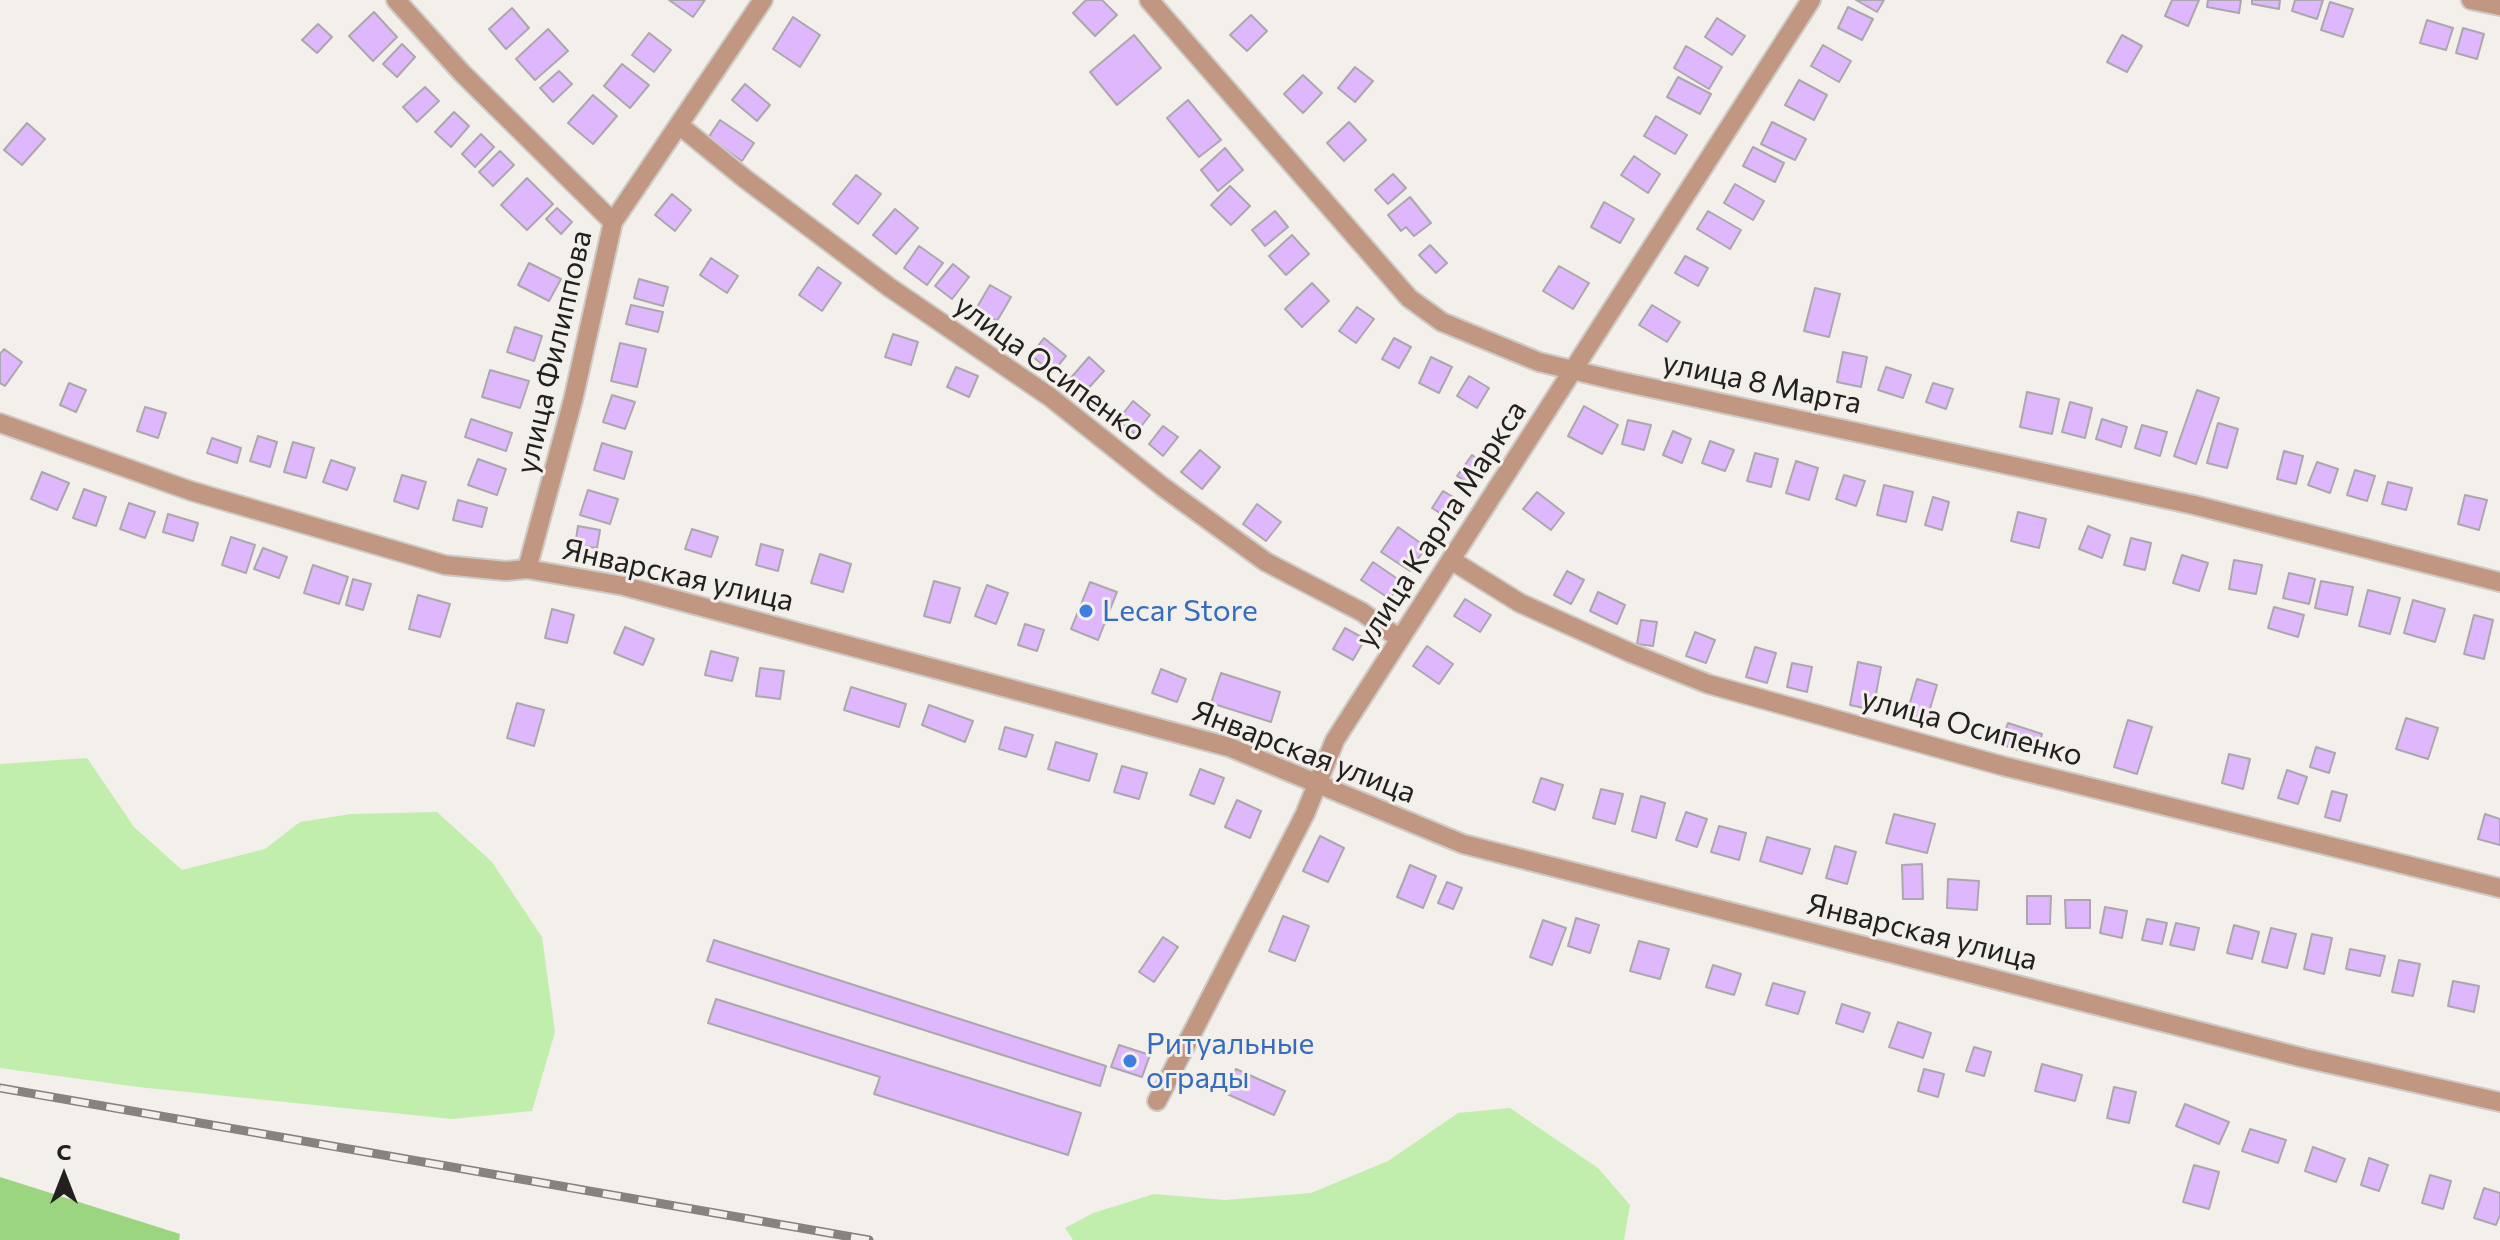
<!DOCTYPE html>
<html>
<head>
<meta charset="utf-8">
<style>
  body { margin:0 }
  #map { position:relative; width:2500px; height:1240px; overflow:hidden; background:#f3efea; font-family:Commissioner,sans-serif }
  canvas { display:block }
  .north { position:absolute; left:24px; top:1136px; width:80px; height:80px; -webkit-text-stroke:6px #f3efea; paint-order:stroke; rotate:0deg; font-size:22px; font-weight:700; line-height:32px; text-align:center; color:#232120 }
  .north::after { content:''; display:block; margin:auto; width:28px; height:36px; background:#232120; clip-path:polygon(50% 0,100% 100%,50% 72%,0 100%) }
</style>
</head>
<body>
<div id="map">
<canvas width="2500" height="1240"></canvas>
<div class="north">С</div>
</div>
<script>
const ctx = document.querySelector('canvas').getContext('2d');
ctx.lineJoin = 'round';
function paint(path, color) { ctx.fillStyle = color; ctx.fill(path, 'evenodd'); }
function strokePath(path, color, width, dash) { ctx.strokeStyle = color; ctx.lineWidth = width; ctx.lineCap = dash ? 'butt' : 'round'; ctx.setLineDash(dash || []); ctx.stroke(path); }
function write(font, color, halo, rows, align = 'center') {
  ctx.font = font + ' Commissioner,sans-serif'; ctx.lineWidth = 6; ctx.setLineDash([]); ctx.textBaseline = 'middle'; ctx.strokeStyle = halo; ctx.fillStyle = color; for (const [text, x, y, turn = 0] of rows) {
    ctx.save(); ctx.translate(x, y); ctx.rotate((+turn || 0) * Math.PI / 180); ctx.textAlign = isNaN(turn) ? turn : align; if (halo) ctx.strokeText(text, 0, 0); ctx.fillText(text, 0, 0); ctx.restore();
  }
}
paint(new Path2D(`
  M87,758l47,69 48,43 83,-21 35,-27 51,-8 86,-2 55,50 50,75 13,95 -23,79 -80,8 -314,-32 -138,-19v-304z
  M1510,1108l88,60 32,37 -6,35h-551l-8,-12 28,-15 61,-19 71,6 86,-7 77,-32 70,-48z`), '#c1eeac');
paint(new Path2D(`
  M0,1177l180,57 -1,6h-179z`), '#9bd57f');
const building = new Path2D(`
  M669,0h36l-12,17z
  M1086,0h16l15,15 -22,21 -22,-23z
  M1856,0h28l-7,12z
  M2172,0h27l-11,26 -23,-10z
  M2208,0h33l-2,13 -32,-6z
  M2252,0h28l-1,9 -27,-5z
  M2295,0h28l-6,19 -25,-8z
  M2330,2l23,7 -10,28 -22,-7z
  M1848,7l25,12 -11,21 -24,-12z
  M512,8l17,20 -23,21 -17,-20z
  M374,12l23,25 -24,24 -24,-25z
  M1251,15l16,16 -20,20 -17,-16z
  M793,17l27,18 -20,32 -27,-18z
  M1717,18l28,18 -13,19 -27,-18z
  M2427,20l26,8 -7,22 -26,-7z
  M318,24l14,13 -15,16 -15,-13z
  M2463,28l21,6 -7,25 -21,-6z
  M548,29l20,22 -33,29 -19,-21z
  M649,33l22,17 -17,22 -22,-17z
  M1134,35l27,33 -44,37 -27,-33z
  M2122,35l20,11 -15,26 -20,-10z
  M402,44l13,13 -18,20 -14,-13z
  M1823,45l28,16 -12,21 -28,-16z
  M1686,46l36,21 -13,22 -35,-21z
  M622,64l27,21 -19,23 -26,-22z
  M1355,67l18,14 -18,21 -17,-14z
  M559,71l13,13 -19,18 -13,-14z
  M1303,75l19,18 -19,20 -19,-19z
  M1678,77l33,17 -11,20 -33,-17z
  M1799,80l28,15 -13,25 -29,-15z
  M745,84l25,21 -13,16 -25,-21z
  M425,87l14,14 -22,21 -14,-15z
  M593,95l24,21 -24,28 -25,-21z
  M1188,100l33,40 -22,17 -32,-39z
  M454,112l15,14 -18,21 -16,-15z
  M1656,116l31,19 -12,19 -31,-18z
  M720,120l34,23 -12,18 -34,-23z
  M1349,122l17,18 -22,21 -17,-18z
  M1772,122l34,17 -11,21 -34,-16z
  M27,123l18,16 -23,26 -18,-15z
  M481,134l13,13 -19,20 -13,-13z
  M1753,147l31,16 -9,19 -32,-16z
  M1225,148l18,22 -25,21 -17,-21z
  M500,151l14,14 -21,21 -14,-14z
  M1634,156l26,18 -12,19 -27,-18z
  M1393,174l13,14 -18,16 -13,-14z
  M856,175l25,19 -23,30 -25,-20z
  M527,178l26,26 -26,26 -26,-25z
  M1735,184l29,17 -11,19 -29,-17z
  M1230,186l20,20 -19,19 -20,-20z
  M672,194l19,16 -16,21 -20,-16z
  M1410,197l21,26 -17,13 -8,-9 -5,4 -13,-16z
  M1604,202l30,17 -14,24 -29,-16z
  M557,208l15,14 -11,12 -15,-15z
  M895,209l23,19 -22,26 -23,-19z
  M1275,211l13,16 -23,19 -13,-16z
  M1708,211l33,19 -11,19 -33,-20z
  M1292,235l17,19 -23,21 -17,-19z
  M1430,245l17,18 -11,10 -17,-18z
  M919,246l24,17 -16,22 -23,-17z
  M1685,256l23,12 -10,18 -23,-13z
  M711,258l27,18 -11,17 -27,-18z
  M529,263l32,16 -12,22 -31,-16z
  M953,264l16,13 -17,22 -17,-13z
  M1559,266l30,17 -16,26 -30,-18z
  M818,267l23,16 -19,28 -23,-16z
  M639,279l29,8 -5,19 -29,-8z
  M1312,283l17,18 -27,26 -17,-18z
  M990,285l21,12 -14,24 -21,-12z
  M1815,288l25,6 -11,43 -25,-6z
  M631,305l32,7 -5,20 -32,-8z
  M1652,305l28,17 -13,20 -28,-17z
  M1357,307l17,12 -18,24 -17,-12z
  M515,327l27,9 -8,25 -27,-9z
  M893,334l25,8 -7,23 -26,-8z
  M1044,338l22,18 -14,17 -21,-18z
  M1394,338l17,9 -12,21 -17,-9z
  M620,343l26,6 -9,38 -26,-6z
  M4,349l18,13 -17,24 -5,-3v-29z
  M1843,352l24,5 -6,30 -24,-5z
  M1089,357l15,14 -20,22 -15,-13z
  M1431,357l21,10 -13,26 -20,-10z
  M956,367l22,9 -9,21 -22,-10z
  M1886,367l25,8 -8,23 -25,-8z
  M490,370l39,11 -9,27 -38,-11z
  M1469,376l20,12 -12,20 -20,-12z
  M69,383l17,7 -10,22 -16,-7z
  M1933,383l20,6 -7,20 -20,-7z
  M2197,390l22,8 -23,66 -22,-8z
  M2027,392l32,7 -7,35 -32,-7z
  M612,395l23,7 -10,27 -22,-7z
  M1133,401l17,14 -15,19 -17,-14z
  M2070,402l22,6 -7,30 -23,-6z
  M1584,406l34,19 -16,29 -34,-18z
  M145,407l21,6 -8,25 -21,-7z
  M471,419l41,14 -6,18 -41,-14z
  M2102,419l25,8 -6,20 -25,-8z
  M1628,420l23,5 -7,25 -22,-6z
  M2218,423l20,6 -11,39 -20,-5z
  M2142,425l25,7 -7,24 -25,-8z
  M1163,426l15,11 -15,19 -14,-12z
  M1673,431l18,8 -9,24 -19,-8z
  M258,436l19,6 -7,25 -20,-6z
  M212,438l29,10 -4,15 -30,-10z
  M1710,441l24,9 -9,21 -23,-8z
  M293,442l21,6 -8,30 -22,-6z
  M602,443l30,9 -8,27 -30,-9z
  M1200,450l20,17 -18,22 -21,-17z
  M2284,451l19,5 -7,28 -19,-5z
  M1755,453l23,6 -7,28 -24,-6z
  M1472,455l13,9 -14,21 -14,-9z
  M478,459l28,10 -9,26 -29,-10z
  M331,460l24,8 -8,22 -24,-8z
  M1796,461l22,7 -9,32 -23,-7z
  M2317,462l21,7 -8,24 -22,-8z
  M2355,470l20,6 -8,25 -20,-6z
  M42,472l27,11 -12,27 -26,-11z
  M402,475l24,7 -8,27 -24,-8z
  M1844,475l21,6 -9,25 -20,-7z
  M2388,482l24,6 -6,22 -24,-6z
  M1884,485l29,7 -7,30 -29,-7z
  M84,489l22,8 -10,29 -23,-8z
  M588,490l30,9 -8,25 -30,-9z
  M1443,491l17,10 -11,18 -17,-11z
  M1537,492l27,21 -13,17 -28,-21z
  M2465,495l22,5 -8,30 -21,-6z
  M1933,497l16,5 -7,28 -17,-5z
  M458,500l29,8 -5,19 -29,-7z
  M129,503l26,9 -10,26 -25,-9z
  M1257,504l24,18 -15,19 -23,-17z
  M2018,512l28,7 -7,29 -28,-7z
  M168,514l30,9 -5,18 -30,-9z
  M578,526l22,4 -3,18 -22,-3z
  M2088,526l22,9 -8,23 -23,-9z
  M1398,527l28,20 -16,24 -29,-19z
  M692,529l26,8 -7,20 -26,-8z
  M231,537l24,8 -9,28 -24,-8z
  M2131,538l20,5 -6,27 -21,-5z
  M761,544l22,6 -5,21 -22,-6z
  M263,548l24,9 -8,21 -25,-9z
  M820,554l31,10 -8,28 -32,-9z
  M2182,555l26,8 -9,28 -26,-8z
  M2234,560l28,5 -6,29 -27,-5z
  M1373,562l29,20 -12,17 -29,-19z
  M313,565l35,12 -9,27 -35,-11z
  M1567,571l17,9 -13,24 -17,-9z
  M2289,573l26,6 -6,25 -26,-6z
  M353,579l18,5 -8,26 -17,-5z
  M934,581l26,7 -10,35 -26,-7z
  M2321,581l32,6 -6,28 -32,-7z
  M1090,582l27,10 -19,48 -27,-11z
  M987,585l21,8 -12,31 -21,-8z
  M2368,590l32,8 -10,36 -31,-8z
  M1598,592l27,13 -8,19 -27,-13z
  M418,595l32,9 -10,33 -31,-8z
  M1465,599l26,16 -11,17 -26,-16z
  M2413,600l32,9 -10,33 -31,-9z
  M2274,607l30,8 -6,22 -30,-9z
  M552,609l22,6 -7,28 -22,-5z
  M2474,615l19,5 -9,39 -20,-5z
  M1641,620l16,2 -4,24 -16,-2z
  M1025,624l19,6 -7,21 -19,-6z
  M625,627l29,12 -11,26 -29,-12z
  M1345,628l20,11 -12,21 -20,-11z
  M1695,632l20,8 -9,23 -20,-7z
  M1427,646l26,18 -14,20 -26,-18z
  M1755,647l21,6 -9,30 -21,-6z
  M711,651l27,7 -6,23 -27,-6z
  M1858,662l23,5 -8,43 -23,-5z
  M1792,663l20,4 -5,25 -20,-5z
  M760,668l24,3 -4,28 -24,-3z
  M1161,669l25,10 -9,23 -25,-9z
  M1221,673l59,19 -9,30 -60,-19z
  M1917,679l20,6 -11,37 -20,-6z
  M851,687l55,17 -7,23 -55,-17z
  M517,703l27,7 -10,36 -27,-8z
  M929,705l44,16 -8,21 -43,-17z
  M2406,718l32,10 -10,31 -32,-10z
  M2128,720l24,7 -15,47 -23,-7z
  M2008,723l34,11 -7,22 -35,-12z
  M1005,727l28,8 -7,22 -27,-8z
  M1056,742l41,12 -8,27 -41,-12z
  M2316,747l19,6 -6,20 -19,-6z
  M2229,754l21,5 -7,30 -21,-6z
  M1122,766l25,7 -8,26 -25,-7z
  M1200,769l24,9 -10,26 -24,-9z
  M2287,770l20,7 -9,27 -20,-6z
  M1541,778l22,7 -8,25 -22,-8z
  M1601,789l22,5 -8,30 -22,-6z
  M2332,791l15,4 -7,26 -15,-4z
  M1641,796l24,7 -9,35 -24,-7z
  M1237,800l24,11 -11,27 -25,-11z
  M1686,812l21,7 -10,28 -21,-7z
  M1894,814l41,10 -8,29 -41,-10z
  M2485,814l15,5v26l-22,-6z
  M1719,826l27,7 -7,27 -28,-8z
  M1320,836l24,12 -16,34 -25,-11z
  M1767,837l43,12 -8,25 -42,-13z
  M1835,846l21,6 -9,32 -21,-6z
  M1922,864l1,35h-20l-1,-34z
  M1410,865l26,11 -13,32 -26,-11z
  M1948,879l31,2 -2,29 -30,-2z
  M1447,882l15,6 -9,21 -15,-6z
  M2027,896h24l-1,28h-23z
  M2065,900h25v28h-24z
  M2105,907l22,4 -5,27 -22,-5z
  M1283,916l26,10 -14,35 -26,-10z
  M1576,918l23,7 -9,28 -22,-7z
  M2147,919l20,4 -5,21 -20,-4z
  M1543,920l23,8 -14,37 -22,-8z
  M2176,923l23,5 -5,22 -24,-5z
  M2234,925l25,7 -7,27 -25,-6z
  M2271,928l25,6 -9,34 -25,-6z
  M2312,934l20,4 -8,36 -20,-5z
  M1163,937l15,10 -24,35 -15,-10z
  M714,940l392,126 -6,20 -393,-125z
  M1639,941l30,8 -9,30 -30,-8z
  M2350,949l35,7 -5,20 -34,-7z
  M2399,960l21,4 -7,32 -21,-4z
  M1713,965l28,9 -7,21 -28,-8z
  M2453,981l26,5 -5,26 -26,-6z
  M1773,983l32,9 -7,22 -32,-9z
  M716,999l365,114 -13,42 -194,-61 6,-17 -172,-54z
  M1842,1004l28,9 -7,19 -27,-9z
  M1898,1022l33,11 -8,25 -34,-11z
  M1119,1045l31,10 -8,22 -31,-10z
  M1974,1047l17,5 -7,24 -18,-5z
  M2042,1064l40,11 -7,26 -40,-10z
  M1236,1069l49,22 -11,24 -49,-22z
  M1924,1069l20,5 -6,23 -20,-6z
  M2114,1087l22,5 -7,31 -22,-5z
  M2185,1104l44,18 -10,22 -43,-18z
  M2250,1129l36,11 -8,23 -36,-12z
  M2313,1147l32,12 -9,23 -31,-11z
  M2369,1158l19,7 -9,26 -18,-6z
  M2194,1165l25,7 -10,37 -26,-7z
  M2430,1175l21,6 -8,28 -21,-6z
  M2484,1188l16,5v22l-4,10 -22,-7z`);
paint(building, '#dfb7fc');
strokePath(building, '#aba8ad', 2);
const minor = new Path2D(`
  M396,0l66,73 151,149
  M1149,0l260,298 33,24 97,40 75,18 580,125 306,77
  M2471,0l29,6
  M679,125l65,53 145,109 161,110 113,90 103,75 96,50 38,27
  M0,423l191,68 254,74 61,6 21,-2 97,17 605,161 234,97 841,214 196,44
  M1451,560l69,43 111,50 77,31 295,82 497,122
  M527,569l46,-169 40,-178 150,-222
  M1157,1101l148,-287 30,-74 476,-740`);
strokePath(minor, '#cecac6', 22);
strokePath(minor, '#c19782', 18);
const rail = new Path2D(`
  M0,1088l869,152`);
strokePath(rail, '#858280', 9);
strokePath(rail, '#f3efea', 6, [18]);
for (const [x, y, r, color] of [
  [1086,611,8,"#3f7fe0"],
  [1130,1061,8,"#3f7fe0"]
]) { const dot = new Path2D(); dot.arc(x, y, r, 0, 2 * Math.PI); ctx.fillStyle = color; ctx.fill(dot); strokePath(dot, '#f3efea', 3); }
write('30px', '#232120', '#f3efea', [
  ["улица Филиппова",554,352,-77],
  ["улица Осипенко",1050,368,36],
  ["улица 8 Марта",1762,383,12],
  ["улица Карла Маркса",1441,524,-57],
  ["Январская улица",678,575,13],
  ["улица Осипенко",1972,727,15],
  ["Январская улица",1304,752,21],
  ["Январская улица",1922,932,14]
]);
write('30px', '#366cbe', '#f3efea', [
  ["Lecar Store",1102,611],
  ["Ритуальные",1146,1044],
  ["ограды",1146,1078]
], 'left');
</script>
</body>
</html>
